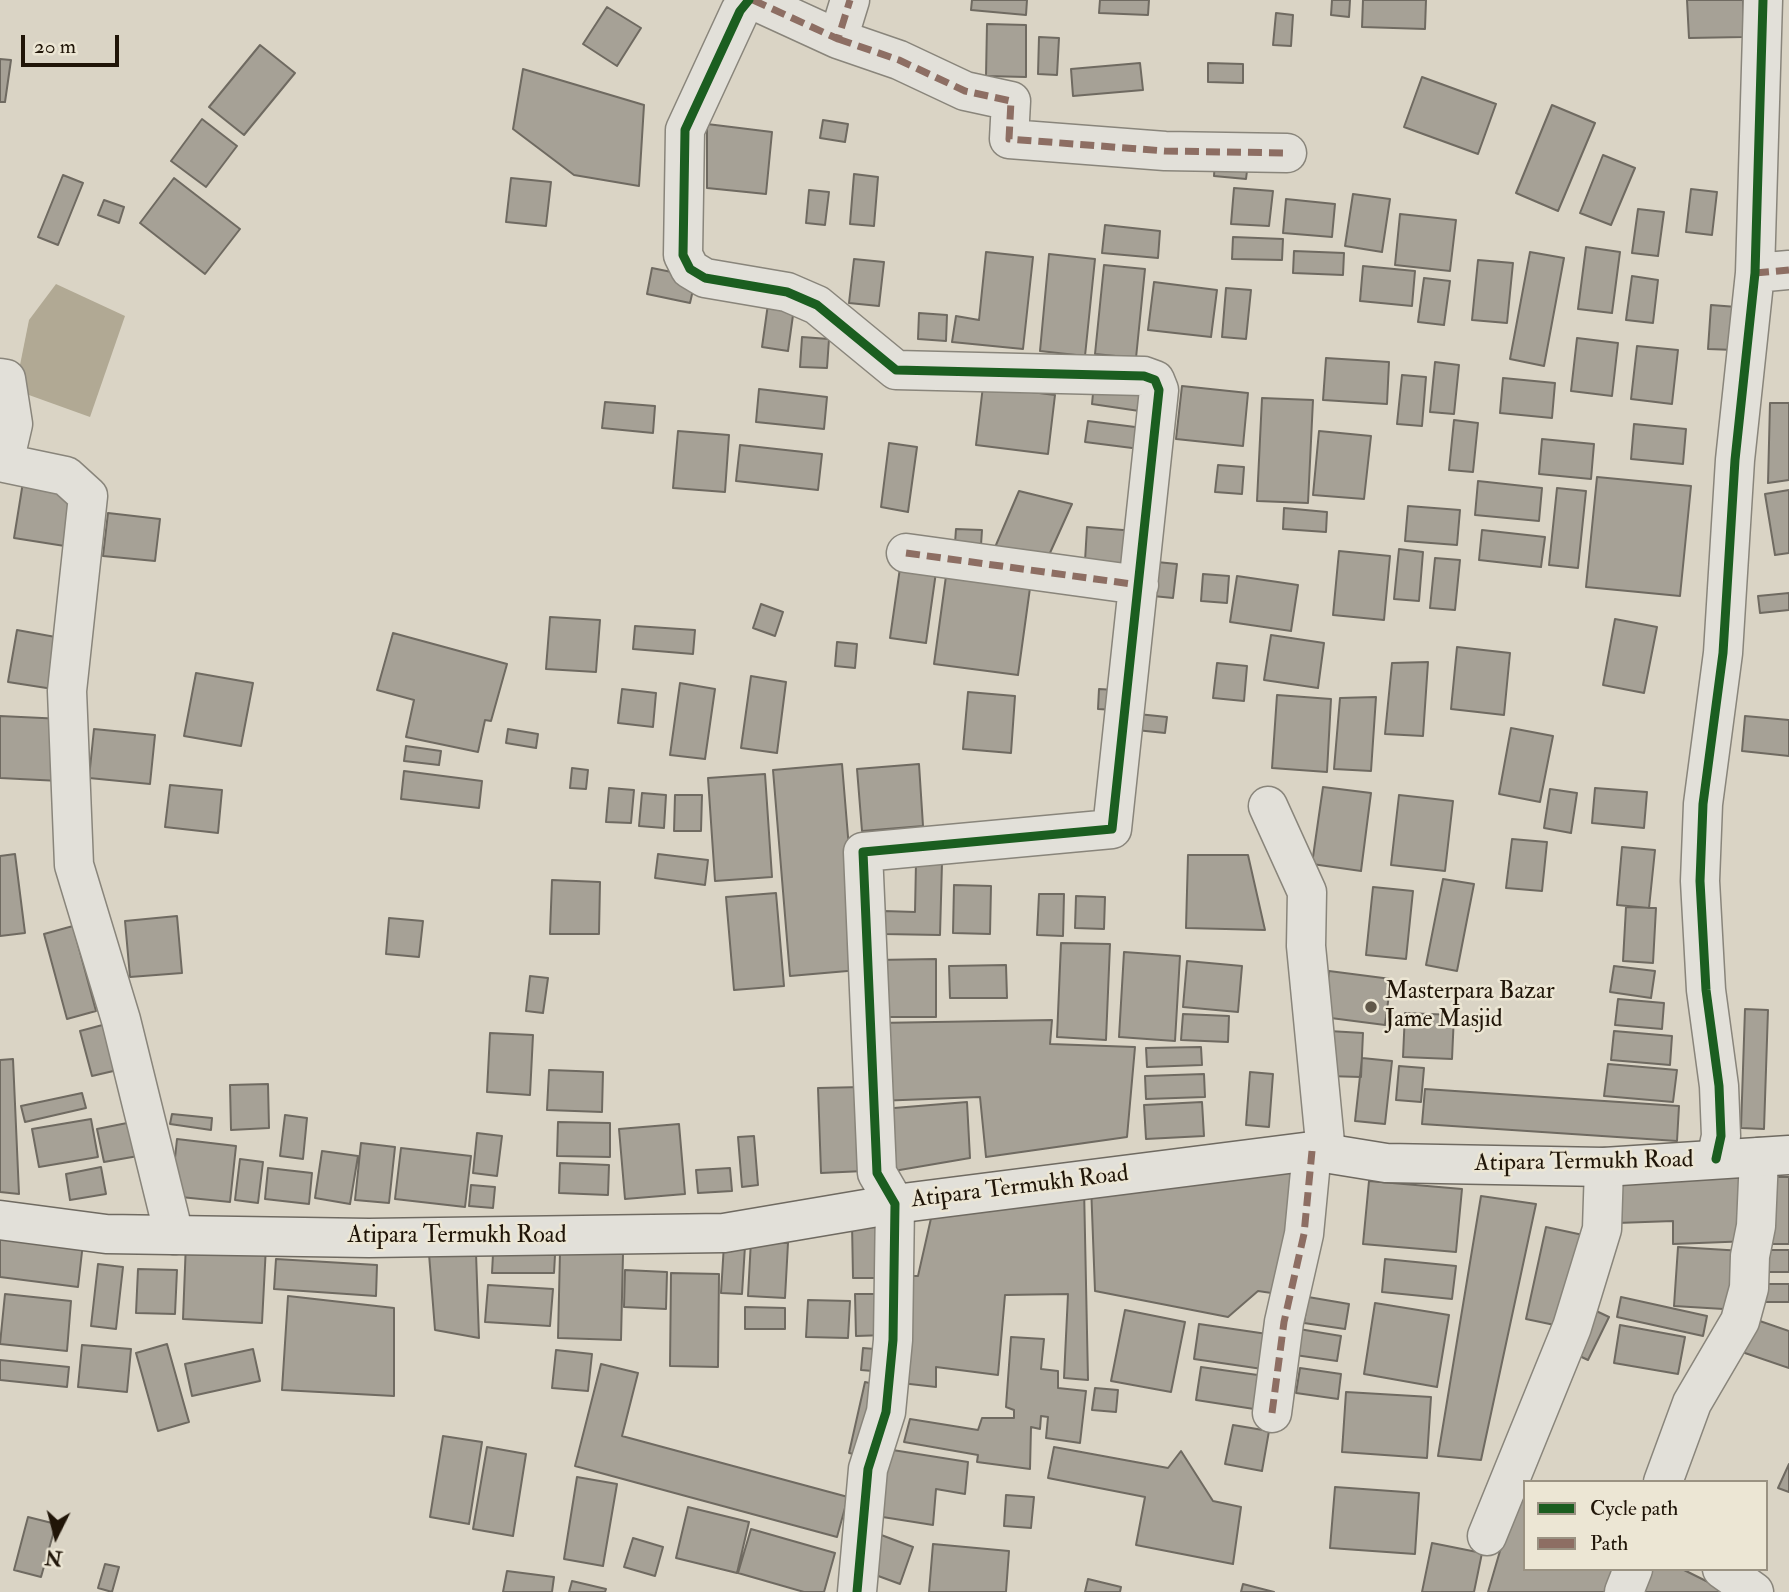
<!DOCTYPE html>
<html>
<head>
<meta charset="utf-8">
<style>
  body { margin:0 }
  #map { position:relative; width:1789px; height:1592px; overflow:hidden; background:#dad4c5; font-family:"IM FELL Double Pica",serif }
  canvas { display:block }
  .legend { position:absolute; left:1523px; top:1480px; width:245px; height:91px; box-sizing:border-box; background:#ece6d4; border:2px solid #9a9282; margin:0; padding:9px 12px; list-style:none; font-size:21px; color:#201508 }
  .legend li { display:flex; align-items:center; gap:14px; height:35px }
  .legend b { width:35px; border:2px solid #9a9282 }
  .north { position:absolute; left:21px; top:1501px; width:70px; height:70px; -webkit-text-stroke:5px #ece6d4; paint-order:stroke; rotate:186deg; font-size:19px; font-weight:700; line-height:28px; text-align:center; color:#201508 }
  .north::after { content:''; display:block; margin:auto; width:24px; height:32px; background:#201508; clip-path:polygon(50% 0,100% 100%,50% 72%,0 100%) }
  .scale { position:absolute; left:21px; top:35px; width:98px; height:32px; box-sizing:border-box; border:4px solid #201508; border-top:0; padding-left:9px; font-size:21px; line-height:24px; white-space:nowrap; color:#201508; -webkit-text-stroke:5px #ece6d4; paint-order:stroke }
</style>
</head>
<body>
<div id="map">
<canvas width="1789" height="1592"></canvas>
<ul class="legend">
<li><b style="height:9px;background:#1b5e20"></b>Cycle path</li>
<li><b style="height:9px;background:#8d6e63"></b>Path</li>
</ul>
<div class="north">N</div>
<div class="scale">20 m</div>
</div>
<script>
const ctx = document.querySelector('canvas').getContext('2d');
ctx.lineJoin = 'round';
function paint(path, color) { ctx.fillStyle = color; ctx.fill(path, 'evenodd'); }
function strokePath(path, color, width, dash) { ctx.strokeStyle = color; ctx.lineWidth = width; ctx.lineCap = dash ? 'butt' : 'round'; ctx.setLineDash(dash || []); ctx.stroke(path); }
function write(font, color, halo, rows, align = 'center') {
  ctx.font = font + ' "IM FELL Double Pica",serif'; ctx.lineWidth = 5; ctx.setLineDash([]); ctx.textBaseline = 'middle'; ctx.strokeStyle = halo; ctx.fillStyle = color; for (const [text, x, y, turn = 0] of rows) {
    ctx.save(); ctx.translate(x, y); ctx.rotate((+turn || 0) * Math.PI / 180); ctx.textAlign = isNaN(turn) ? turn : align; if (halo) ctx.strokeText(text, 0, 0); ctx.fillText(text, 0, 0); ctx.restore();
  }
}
paint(new Path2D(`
  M56,284l69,32 -35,101 -75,-27 14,-70z`), '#b1a994');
const building = new Path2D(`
  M972,0h55l-1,15 -55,-5z
  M1100,0h49l-1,15 -49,-2z
  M1332,0h18l-1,17 -18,-2z
  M1363,0h63l-1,29 -63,-2z
  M1687,0h56l1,37 -55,1z
  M607,7l34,21 -24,38 -34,-22z
  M1276,13l17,2 -2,31 -18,-1z
  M987,24l39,1v52l-40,-1z
  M1039,37l20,1 -2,37 -19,-1z
  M260,45l35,28 -51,62 -35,-28z
  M0,59l11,1 -6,42h-5z
  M1140,63l3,27 -70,6 -2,-27z
  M1208,63l35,1v19l-35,-1z
  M523,69l121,36 -5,81 -65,-11 -61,-46z
  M1422,77l74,27 -18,50 -74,-27z
  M1552,105l43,18 -37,88 -42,-18z
  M202,119l35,27 -31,41 -35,-26z
  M823,120l25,4 -3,18 -25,-4z
  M707,124l65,8 -6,62 -59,-6z
  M1603,155l32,13 -24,57 -31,-12z
  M1215,160l33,3 -2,16 -32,-3z
  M854,174l24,3 -4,49 -24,-2z
  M63,175l20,8 -25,62 -20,-8z
  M174,178l66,51 -35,45 -65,-51z
  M511,178l40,4 -5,44 -40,-4z
  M1234,188l39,3 -4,35 -38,-2z
  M1691,189l26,3 -5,43 -26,-3z
  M809,190l20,2 -4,33 -19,-2z
  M1353,194l37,5 -8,53 -37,-6z
  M1286,199l49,5 -3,33 -49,-4z
  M104,200l20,7 -5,16 -21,-8z
  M1638,209l26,3 -6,44 -26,-3z
  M1400,214l56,6 -6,51 -55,-6z
  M1105,225l55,6 -2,27 -56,-5z
  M1233,237l50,2 -1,21 -50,-1z
  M1586,247l34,5 -8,61 -34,-4z
  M1294,251l50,2 -1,22 -50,-2z
  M986,252l47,5 -10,92 -71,-7 4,-26 23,4z
  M1530,252l34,6 -20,108 -34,-7z
  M1049,254l46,5 -10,97 -45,-5z
  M854,259l30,3 -5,44 -30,-3z
  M1478,260l35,3 -6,60 -35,-3z
  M1104,265l41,4 -9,89 -41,-4z
  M1363,266l52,5 -3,35 -52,-5z
  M652,268l44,9 -6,26 -43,-9z
  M1632,276l26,4 -5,43 -27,-3z
  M1424,278l26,3 -6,44 -26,-3z
  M1154,282l63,8 -6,47 -63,-7z
  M1226,288l25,2 -5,49 -24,-2z
  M768,304l26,4 -6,43 -26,-4z
  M1711,305l26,2 -2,43 -27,-1z
  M919,313l28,2 -1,26 -28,-2z
  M802,337l27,2 -2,29 -27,-1z
  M1577,338l41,5 -6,53 -41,-5z
  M1637,346l41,4 -6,54 -41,-5z
  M1326,358l63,4 -2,42 -64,-4z
  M1435,362l24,3 -5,49 -24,-2z
  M1402,375l24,2 -4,49 -25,-2z
  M1503,378l52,5 -3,35 -52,-5z
  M1094,383l56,8 -4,21 -54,-8z
  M983,386l72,9 -7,59 -72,-9z
  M1182,386l66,7 -5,53 -67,-7z
  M759,389l68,8 -3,32 -68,-7z
  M1262,398l51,2 -5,103 -51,-2z
  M605,402l50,4 -2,27 -51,-5z
  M1770,403h19v77l-21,3z
  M1454,420l24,3 -5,49 -24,-2z
  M1088,421l55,7 -3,21 -55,-7z
  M1634,424l52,5 -3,35 -52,-5z
  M678,431l51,4 -4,57 -52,-4z
  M1319,431l52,5 -7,63 -51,-4z
  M1542,439l52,5 -3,35 -52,-5z
  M889,443l28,4 -9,65 -27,-5z
  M740,445l82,9 -4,36 -82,-9z
  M1218,465l26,2 -2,27 -27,-2z
  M1597,477l94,9 -11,110 -94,-9z
  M1478,481l64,7 -3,33 -64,-6z
  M23,482l56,14 -8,51 -57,-9z
  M1557,488l29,3 -8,77 -29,-3z
  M1789,490v63l-14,2 -10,-61z
  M1019,491l53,13 -27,60 -52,-12z
  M1408,506l52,4 -3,35 -52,-4z
  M1284,508l43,4 -1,20 -43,-3z
  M108,513l52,6 -5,42 -52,-5z
  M1087,527l48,4 -3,33 -47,-3z
  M956,529l26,1 -1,15 -26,-2z
  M1482,530l63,7 -4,30 -62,-7z
  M1399,549l24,3 -4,49 -25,-2z
  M1339,551l51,5 -6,64 -51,-5z
  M1435,558l25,2 -5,50 -25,-2z
  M1147,561l30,3 -4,34 -30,-3z
  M900,568l36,4 -10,71 -36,-5z
  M1203,574l26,2 -2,27 -26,-2z
  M946,576l84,12 -12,87 -84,-11z
  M1237,576l61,9 -7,46 -61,-9z
  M1789,593v17l-29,3 -2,-17z
  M761,604l22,8 -8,24 -22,-8z
  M550,617l50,3 -4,52 -50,-3z
  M1615,619l42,8 -13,66 -41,-8z
  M635,626l60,4 -2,24 -60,-5z
  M17,630l44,8 -8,51 -45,-7z
  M393,633l114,31 -16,57 -6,-1 -7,32 -72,-15 8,-37 -37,-10z
  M1271,635l53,8 -6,45 -54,-8z
  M837,642l20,2 -2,24 -20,-2z
  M1457,647l53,6 -6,62 -53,-6z
  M1428,662l-5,74 -38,-2 7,-71z
  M1217,663l30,3 -3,35 -31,-3z
  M196,673l57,10 -12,63 -57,-10z
  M751,676l35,6 -9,71 -36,-5z
  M680,683l35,6 -10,70 -35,-4z
  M622,689l34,4 -3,34 -35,-4z
  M1099,689l16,1 -1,20 -16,-1z
  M968,692l47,4 -4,57 -48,-4z
  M1277,695l54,4 -4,73 -55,-4z
  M1376,697l-5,74 -37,-2 6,-71z
  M1138,714l29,3 -2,16 -29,-3z
  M0,716l63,3 -3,62 -60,-3z
  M1745,716l44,4v36l-47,-5z
  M1511,728l42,8 -13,66 -41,-8z
  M94,729l61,6 -5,49 -61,-6z
  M508,729l30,5 -2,14 -30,-5z
  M406,746l35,5 -2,14 -35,-4z
  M842,764l17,206 -69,6 -17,-206z
  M919,764l4,62 -61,5 -5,-62z
  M572,768l16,2 -2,19 -16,-1z
  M404,771l78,10 -3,27 -78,-9z
  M765,774l7,103 -57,4 -7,-103z
  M170,785l52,5 -4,43 -53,-6z
  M1323,787l48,6 -10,78 -49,-7z
  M609,788l25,2 -3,33 -25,-1z
  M1595,788l52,4 -3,36 -52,-5z
  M1550,789l27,4 -6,40 -27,-5z
  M642,793l24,2 -2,33 -25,-2z
  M675,795h27l-1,36h-27z
  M1399,795l54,6 -8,70 -54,-6z
  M1512,839l35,3 -5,49 -36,-3z
  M1622,847l33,3 -6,58 -32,-3z
  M15,854l10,79 -25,3v-80z
  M658,854l50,6 -3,25 -50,-7z
  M1188,855h60l17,75 -79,-2z
  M916,862l26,1 -2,72 -57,-1 1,-23 31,1z
  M1443,879l31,5 -17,87 -31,-6z
  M552,880l48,2 -1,52h-49z
  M954,885l37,1 -1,48 -37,-1z
  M1373,887l40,4 -7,68 -40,-4z
  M776,893l8,93 -50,4 -8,-93z
  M1039,894h25l-1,42 -26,-1z
  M1076,896l29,1 -1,32 -29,-1z
  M1626,907l30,1 -3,55 -30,-2z
  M177,916l5,57 -52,4 -5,-56z
  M389,918l34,3 -4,36 -33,-3z
  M73,926l23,85 -29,8 -23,-85z
  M1061,943l49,1 -4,96 -49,-3z
  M1124,952l56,4 -5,85 -56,-4z
  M936,959v58h-60v-57z
  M1187,961l55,5 -4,46 -55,-5z
  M1006,965l1,33h-57l-1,-32z
  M1614,966l41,5 -4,27 -41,-6z
  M1329,971l62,8 -6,46 -62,-8z
  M530,976l18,2 -5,35 -17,-2z
  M1618,999l46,4 -2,26 -47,-4z
  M1745,1009l23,1 -4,119 -23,-1z
  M1405,1013l49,2 -2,44 -49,-2z
  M1183,1014l46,2 -1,26 -47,-2z
  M1052,1020l-2,24 85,3 -8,90 -141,20 -6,-60 -103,4v-78z
  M110,1023l12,46 -30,7 -12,-45z
  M1329,1031l34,2 -2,44 -34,-1z
  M1614,1031l58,5 -2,29 -59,-5z
  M490,1033l43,2 -3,60 -43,-3z
  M1201,1047l1,18 -55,2 -1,-19z
  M1362,1058l30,3 -7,63 -30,-3z
  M13,1059l6,135 -19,-2v-132z
  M1608,1064l69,6 -4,32 -69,-6z
  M1399,1066l25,2 -3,34 -25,-2z
  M549,1070l54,2 -1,40 -55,-2z
  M1250,1072l23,2 -4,53 -23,-2z
  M1204,1074l1,23 -59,2 -1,-23z
  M268,1084l1,44 -38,2 -1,-45z
  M862,1087l2,84 -43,2 -3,-85z
  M1425,1089l254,17 -2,35 -255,-17z
  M82,1093l4,15 -61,14 -4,-16z
  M967,1102l3,56 -88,15v-64z
  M1202,1102l2,34 -58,3 -2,-34z
  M172,1114l40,4 -1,12 -41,-6z
  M285,1115l22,3 -4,41 -23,-3z
  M91,1119l7,38 -59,10 -7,-38z
  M132,1122l6,34 -34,6 -7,-33z
  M558,1122l52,1v34l-53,-1z
  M679,1124l6,70 -60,5 -6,-70z
  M477,1133l25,3 -5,40 -24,-3z
  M754,1136l4,49 -16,2 -4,-50z
  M177,1139l59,7 -6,56 -59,-6z
  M361,1143l34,4 -6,56 -34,-3z
  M401,1148l70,8 -6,51 -70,-8z
  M322,1151l36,5 -8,48 -35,-6z
  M1308,1156l-23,139 -27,-4 -30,26 -133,-26 -4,-106z
  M240,1159l23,3 -5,41 -23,-3z
  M560,1163l49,2 -1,30 -49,-2z
  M101,1167l5,27 -36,6 -4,-26z
  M268,1168l44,5 -3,31 -44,-5z
  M730,1168l2,23 -34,2 -2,-23z
  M1749,1174l2,67 -78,3v-23l-56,2 -1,-45z
  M1762,1177h27v67h-27z
  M1369,1181l93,8 -6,63 -93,-8z
  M471,1185l24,2 -2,21 -24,-2z
  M1084,1187l4,193 -24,-2 4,-84 -63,1 -7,80 -62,-8v20l-35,-4 -1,-107h18l16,-71z
  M1481,1196l55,8 -55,256 -43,-4z
  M852,1223h37v55h-36z
  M1546,1227l37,8 -19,92 -38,-8z
  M0,1233l83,10 -5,44 -78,-10z
  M751,1240l37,3 -3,55 -37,-2z
  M186,1242l80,4 -4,77 -79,-4z
  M724,1244l21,2 -3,48 -21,-1z
  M1678,1247l65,4 -3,59 -66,-4z
  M1753,1250h36v22h-35z
  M560,1252l63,2 -2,86 -63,-2z
  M476,1253l3,85 -44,-8 -6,-76z
  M493,1254l62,1 -1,18h-62z
  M276,1259l101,6 -1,31 -102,-7z
  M1385,1259l71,7 -4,33 -70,-7z
  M98,1264l25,3 -7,62 -25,-3z
  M138,1269l39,1 -2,44 -39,-1z
  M625,1270l42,2 -1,37 -42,-2z
  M671,1273l48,1 -1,93 -48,-1z
  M1765,1284h24v18h-24z
  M488,1285l65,4 -3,37 -65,-4z
  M5,1294l66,7 -4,50 -67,-7z
  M855,1294h29l2,41 -30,1z
  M288,1296l106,12v88l-112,-6z
  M1308,1297l41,7 -4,25 -41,-6z
  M1621,1297l86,19 -4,20 -86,-19z
  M808,1300l42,1 -2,37 -42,-1z
  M1375,1303l74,12 -12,72 -73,-13z
  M745,1307l40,1v21h-40z
  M1592,1309l17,8 -21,43 -17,-8z
  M1125,1310l60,12 -14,70 -60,-11z
  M1754,1319l35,12v37l-47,-16z
  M1199,1324l75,11 -5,35 -75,-11z
  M1620,1325l65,12 -7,37 -64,-11z
  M1299,1329l42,7 -4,25 -42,-6z
  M1011,1337l33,2 -3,30 17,2v17l28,3 -6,52 -34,-5 2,-21 -7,-1 -1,13 -9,-2 -1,42 -53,-7 1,-7 -74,-13 6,-23 68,11 4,-12h32v-8l-8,-3z
  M167,1344l22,78 -31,9 -22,-78z
  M82,1345l49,4 -4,43 -49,-5z
  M863,1348l23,2 -2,22 -23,-2z
  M253,1349l7,32 -68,15 -7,-32z
  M556,1350l36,4 -4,37 -36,-3z
  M0,1360l69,7 -2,20 -67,-7z
  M601,1364l37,9 -16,63 226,61 -11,40 -262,-71z
  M1201,1367l71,10 -5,34 -71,-11z
  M1300,1368l41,6 -3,25 -42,-6z
  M865,1382l18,4 -16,71 -18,-4z
  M1095,1388l23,2 -2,22 -24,-2z
  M1346,1392l85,5 -4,61 -85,-6z
  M1233,1425l36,6 -7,40 -37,-7z
  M443,1436l39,6 -13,82 -39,-7z
  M487,1447l39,7 -13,82 -40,-7z
  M1054,1447l114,21 13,-17 32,50 28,6 -8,57 -97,-19 9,-48 -97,-19z
  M880,1448l88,14 -3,32 -29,-5 -3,36 -63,-10z
  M1789,1464v28l-11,-4z
  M577,1477l40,7 -14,82 -39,-7z
  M1519,1486l6,2v81h91l-7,23h-121z
  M1335,1487l84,6 -4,61 -85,-6z
  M1006,1495l28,2 -3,31 -27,-2z
  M688,1507l61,15 -12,51 -61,-15z
  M28,1517l28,7 -15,53 -27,-7z
  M751,1529l84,24 -11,39h-20l-66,-19z
  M876,1533l37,14 -13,37 -38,-14z
  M633,1538l30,9 -8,29 -31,-9z
  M1432,1543l50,10 -8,39h-52z
  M933,1544l76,7 -3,41h-77z
  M105,1564l14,3 -7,25 -14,-4z
  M1639,1569h43l46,23h-98z
  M507,1571l47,6 -2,15h-49z
  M1088,1579l33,8 -1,5h-35z
  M572,1581l34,8 -1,3h-36z
  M1243,1584l31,8h-33z`);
paint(building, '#a6a196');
strokePath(building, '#6f6a61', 2);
const minor = new Path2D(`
  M749,0l-9,11 -55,119 -2,125 7,14 15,9 82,14 30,13 79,65 248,6 11,4 4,10 -47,439 -249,23 14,321 18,31 -2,136 -7,72 -18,57 -11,123
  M753,0l85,39 12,-39
  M838,39l61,21 66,31 46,10 -2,38 156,12 122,2
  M1755,273l34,-3
  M0,378l6,1 7,45 -9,39 62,13 22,20 -21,195 7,174 47,155 53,215
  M906,553l233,32
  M1268,806l39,86 -1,54 20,207
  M1716,1159l5,-23 -2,-50 -13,-96 -6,-109 3,-77 20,-151 12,-193 20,-187 8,-273
  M1272,1413l12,-91 20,-88 8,-83
  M1663,1482l29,-79 48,-82 9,-33 1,-32 6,-30 3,-69
  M1487,1536l85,-209 30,-98 2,-62
  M1722,1569l32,23
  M1624,1592l9,-23`);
const secondary = new Path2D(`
  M0,1220l106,14 263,4 355,-5 171,-29 417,-53 74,12 218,4 185,-12`);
strokePath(minor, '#89857b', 41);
strokePath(secondary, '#6f6a61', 41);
strokePath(minor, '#e2e0d9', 38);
strokePath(secondary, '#e2e0d9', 38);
strokePath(new Path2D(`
  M753,0l85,39 12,-39
  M838,39l61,21 66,31 46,10 -2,38 156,12 122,2
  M1755,273l34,-3
  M906,553l233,32
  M1272,1413l12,-91 20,-88 8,-83`), '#8d6e63', 7, [14, 7]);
strokePath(new Path2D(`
  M749,0l-9,11 -55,119 -2,125 7,14 15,9 82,14 30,13 79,65 248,6 11,4 4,10 -47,439 -249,23 14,321 18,31 -2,136 -7,72 -18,57 -11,123
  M1716,1159l5,-23 -2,-50 -13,-96 -6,-109 3,-77 20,-151 12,-193 20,-187 8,-273`), '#1b5e20', 9);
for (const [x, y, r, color] of [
  [1371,1007,7,"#61584a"]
]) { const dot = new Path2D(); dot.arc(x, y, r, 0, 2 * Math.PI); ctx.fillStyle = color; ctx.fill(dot); strokePath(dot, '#ece6d4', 2.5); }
write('24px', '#201508', '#ece6d4', [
  ["Masterpara Bazar",1385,993],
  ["Jame Masjid",1385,1021]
], 'left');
write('24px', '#201508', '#ece6d4', [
  ["Atipara Termukh Road",1584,1163,-1],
  ["Atipara Termukh Road",1020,1188,-7],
  ["Atipara Termukh Road",457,1237]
]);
</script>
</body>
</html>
